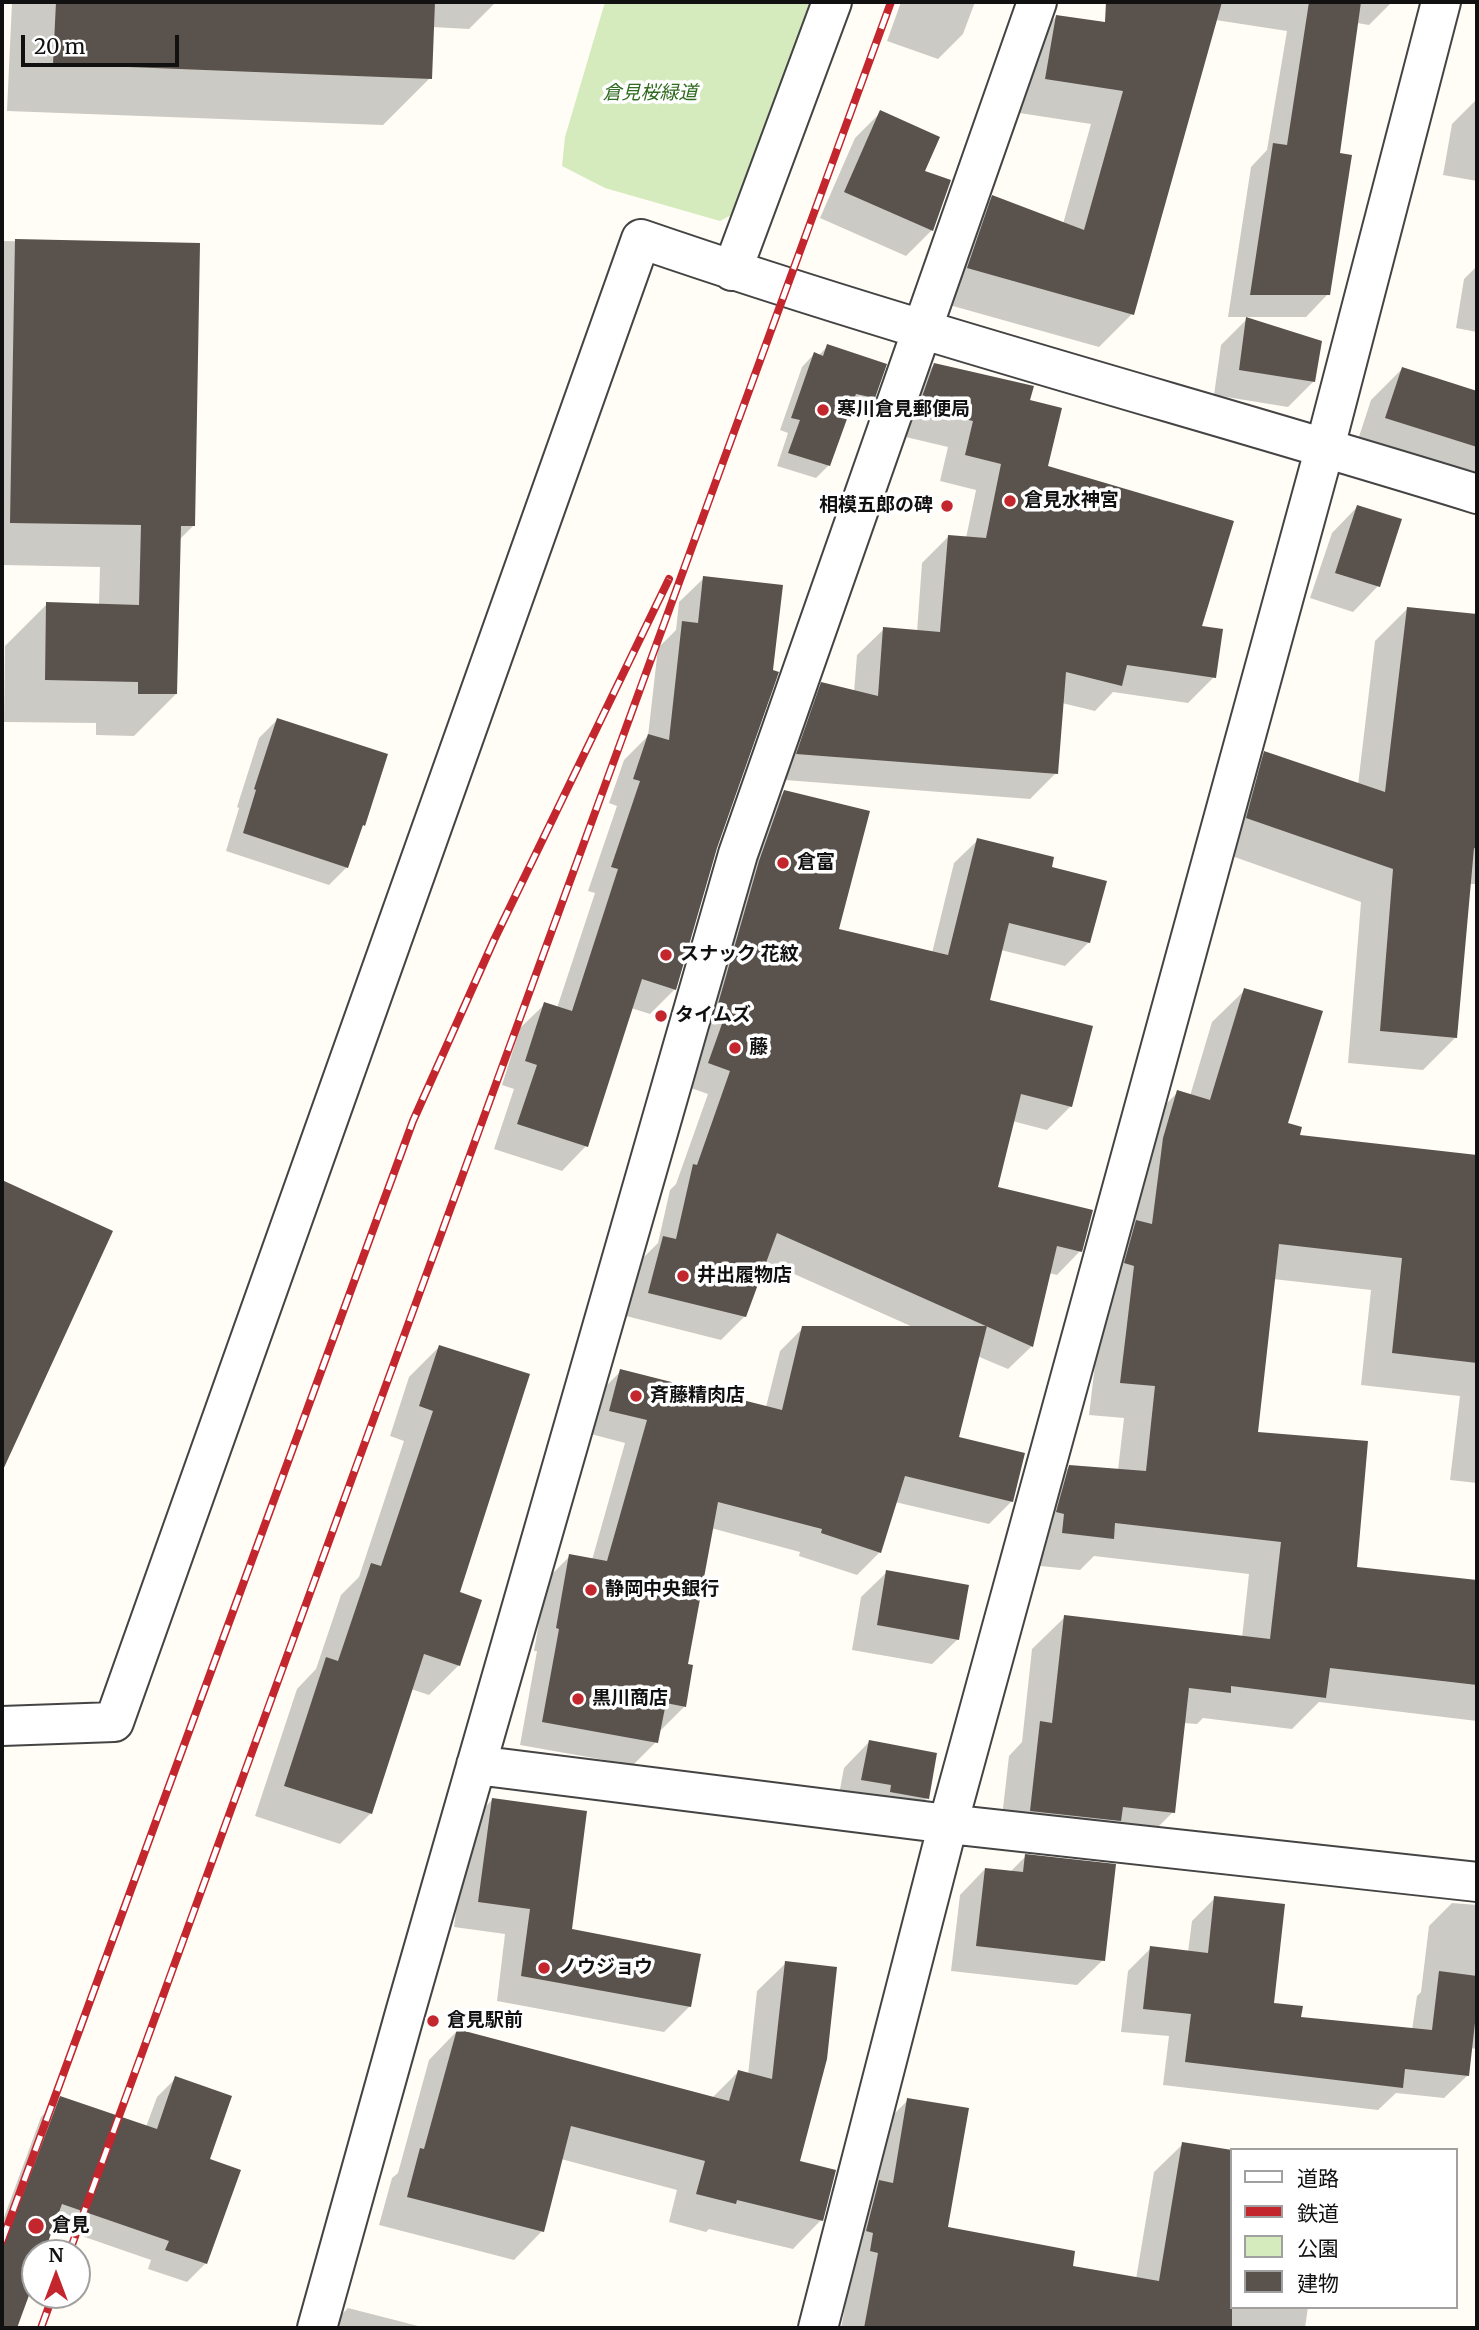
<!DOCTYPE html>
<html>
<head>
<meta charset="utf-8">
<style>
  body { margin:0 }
  #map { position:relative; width:1479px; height:2330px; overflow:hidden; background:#fffdf5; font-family:Merriweather,"Noto Sans JP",serif }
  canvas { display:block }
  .frame { position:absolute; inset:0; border:4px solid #111; pointer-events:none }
  .legend { position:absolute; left:1230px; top:2148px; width:228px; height:161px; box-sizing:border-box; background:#fff; border:2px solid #a0a0a0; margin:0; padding:9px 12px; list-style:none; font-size:21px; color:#111 }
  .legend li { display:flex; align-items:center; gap:14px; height:35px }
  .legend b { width:35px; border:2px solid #a0a0a0 }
  .north { position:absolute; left:21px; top:2239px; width:70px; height:70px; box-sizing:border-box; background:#fff; border:2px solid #a0a0a0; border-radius:50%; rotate:0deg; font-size:19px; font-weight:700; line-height:28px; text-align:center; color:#111 }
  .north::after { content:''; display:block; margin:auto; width:24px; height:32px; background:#c4262e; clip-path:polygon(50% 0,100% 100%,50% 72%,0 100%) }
  .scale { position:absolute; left:21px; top:35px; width:158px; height:32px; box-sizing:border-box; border:4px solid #111; border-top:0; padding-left:9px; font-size:21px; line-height:24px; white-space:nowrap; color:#111; -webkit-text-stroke:5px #fff; paint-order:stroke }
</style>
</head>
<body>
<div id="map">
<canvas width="1479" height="2330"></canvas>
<div class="frame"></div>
<ul class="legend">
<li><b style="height:9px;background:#fff"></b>道路</li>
<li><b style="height:9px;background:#c4262e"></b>鉄道</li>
<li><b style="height:19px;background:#d5ebbd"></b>公園</li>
<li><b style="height:19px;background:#5a524d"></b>建物</li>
</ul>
<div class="north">N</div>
<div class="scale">20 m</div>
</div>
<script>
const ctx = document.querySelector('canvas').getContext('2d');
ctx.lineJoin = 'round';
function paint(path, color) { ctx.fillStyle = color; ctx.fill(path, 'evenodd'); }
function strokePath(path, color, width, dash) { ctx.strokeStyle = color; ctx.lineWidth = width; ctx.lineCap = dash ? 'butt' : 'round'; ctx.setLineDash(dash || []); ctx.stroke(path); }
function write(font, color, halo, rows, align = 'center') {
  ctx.font = font + ' Merriweather,"Noto Sans JP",serif'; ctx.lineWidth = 7; ctx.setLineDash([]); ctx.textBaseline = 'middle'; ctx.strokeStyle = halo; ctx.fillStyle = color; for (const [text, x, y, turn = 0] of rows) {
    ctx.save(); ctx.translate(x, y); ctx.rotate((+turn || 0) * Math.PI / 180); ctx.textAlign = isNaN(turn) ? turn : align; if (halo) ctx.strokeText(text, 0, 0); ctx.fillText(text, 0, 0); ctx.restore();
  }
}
paint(new Path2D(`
  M605,2h209l-75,209 -19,10 -115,-33 -43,-22 3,-29z`), '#d5ebbd');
paint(new Path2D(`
  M12,2h484l-27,27 -37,-2 -2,51 -47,47 -376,-14z
  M901,2h74l-12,32 -25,25 -51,-18z
  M1211,2h181l-23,23 -12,-2 -19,132 -10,139 -22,23h-78l23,-150 16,-17 20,-119 -78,-12z
  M1056,17l147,47 -71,250 -33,33 -164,-46 25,-70 33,-34 70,27 28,-100 -78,-12 10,-62z
  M1477,99v82l-34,-6 9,-51z
  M880,113l43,59 9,58 -26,26 -86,-38 35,-80z
  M2,241l196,3 -5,282 -14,14 -3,154 -42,42 -38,-1v-12l-92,-1 1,-76 42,-42 52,1 1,-38 -98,-2z
  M1477,266v66l-21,-4 8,-49z
  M1247,319l67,62 -26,26 -74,-12 7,-50z
  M828,346l45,51 -13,13 -11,-2 -20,57 -13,13 -39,-12 11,-33 -8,-3 22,-63 12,-13 4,2z
  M934,365l94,37 18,65 154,161 14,49 -26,26 -75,-11 -18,19 -33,-8 -6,70 -26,26 -258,-20 24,-69 26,-26 32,8 3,-37 27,-26 33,3 5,-69 26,-26 18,1 10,-48 -36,-9 8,-34 -55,-13 15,-43z
  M1402,369l75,24v95l-122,-39 16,-49z
  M1357,507l42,14 -21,65 -25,26 -43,-14 22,-65z
  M704,578l11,269 -40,142 -25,25 -19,-6 -45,138 -24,25 -68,-22 20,-60 -12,-4 18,-57 25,-24 12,4 38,-115 -7,-2 29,-85 -8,-3 15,-43 24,-24 10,-88 18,-18 3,-28z
  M1408,608l69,8v268h-8l-13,153 -33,33 -75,-7 13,-161 -146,-52 17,-64 33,-33 93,32 17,-144z
  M277,720l86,105 -3,3 -13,39 -18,18 -103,-34 13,-43 -2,-1 22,-69z
  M784,792l53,138 95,23 22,-90 24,-23 72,28 39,74 -24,24 -64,-16 -13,51 83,105 -24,24 -35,-9 -16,67 84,63 -23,24 -8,-2 -17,73 -24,23 -31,-13 -20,83 55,62 -23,23 -94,-22 -15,50 -23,23 -58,-19 1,-4 -89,-24 -25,137 -2,42 -23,23 -2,-1 -3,13 -23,23 -113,-20 17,-94h-3l13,-72 23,-23 22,4 33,-117 -38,-10 11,-39 23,-23 145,36 14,-56 23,-23h112l-150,-67 -20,55 -24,24 -95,-24 14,-55 18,-18 12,-53 6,-6 32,-90 -23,-8 76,-271z
  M1245,990l41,134 11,12 180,21v326l-27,-3 10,-84 -99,-11 10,-95 -98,-11 -17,155 99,134 122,14v139l-158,-19 -27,27 -89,-11 -6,6 -13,-1 -11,89 -32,32 -142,-1 10,-87 13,-14 10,-93 33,-32 177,21 7,-64 -155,-18 -14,14 -49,-5 6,-66 33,-33 48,4 6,-52 -35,-3 14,-117 42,-173 33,-33 12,4 22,-74z
  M2,1182l108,49 -108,237z
  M439,1347l19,246 1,72 -30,30 -18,-6 -41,125 -30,30 -85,-28 42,-127 19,-20 25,-74 18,-18 45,-136 -14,-5 19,-59z
  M887,1572l71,67 -26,25 -80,-14 9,-53z
  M869,1742l58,56 -26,26 -64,-19 7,-37z
  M492,1800l78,130 120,76 -26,26 -167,-31 8,-67 -51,-7 13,-102z
  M1026,1856l77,104 -26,25 -126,-14 9,-76 25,-26 25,3z
  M1215,1898l57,106 27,14 113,12 5,-34 4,-4 8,-66 23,-23 25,2v144l-7,-1 -3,28 -23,22 -48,-5 -18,17 -215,-25 6,-49 -48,-4 7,-61 23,-23 37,4 4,-31z
  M786,1963l11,199 24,58 -28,29 -84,-20 -3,3 -37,-10 8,-32 -116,-31 -19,72 -28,29 -135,-35 13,-47 6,-5 31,-113 28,-29 255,67 26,-26 10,3 9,-84z
  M176,2078l32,82 -2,103 -19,19 -39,-13 3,-9 -98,-34 -10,27h-8v21l-20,54h-13v-105l39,-106 19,-19 86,29 11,-30z
  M908,2100l38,129 126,39 64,11 18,-107 29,-28 49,7v156h76l-3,21h-464l38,-199z
  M348,2308l78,20h-98z`), '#0003');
paint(new Path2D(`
  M56,2h379l-3,77 -379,-15z
  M1106,2h116l-88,313 -167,-47 25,-73 92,35 39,-139 -78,-12 11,-64 49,7z
  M1309,2h52l-21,151 12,2 -22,140h-80l23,-152 14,2z
  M880,110l60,27 -15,34 26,9 -18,51 -89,-39z
  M15,239l185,4 -5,283h-14l-4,168h-39v-12l-93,-2 1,-78 93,3 2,-80 -131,-2z
  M1246,317l76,24 -7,41 -76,-12z
  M827,344l60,20 -12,34 -19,-4 -26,72 -42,-13 12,-33 -9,-2 23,-66 9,4z
  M934,363l100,23 -4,14 32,8 -14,58 186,55 -32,105 21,3 -7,49 -89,-13 -5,21 -56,-14 -8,102 -262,-20 25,-72 57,14 5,-69 57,5 8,-97 38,3 15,-74 -36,-9 8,-34 -55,-13z
  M1402,367l75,24v56l-92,-29z
  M1357,505l45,14 -22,68 -45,-14z
  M703,576l80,9 -10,85 6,2 -62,176 -41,142 -34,-11 -54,168 -71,-23 20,-59 -12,-4 19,-59 28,9 46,-142 -7,-2 29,-86 -7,-2 15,-45 21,6 13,-119 16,2z
  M1407,607l70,7v235l-3,-1 -17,190 -77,-7 13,-162 -147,-51 18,-67 121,41z
  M277,718l111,36 -23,72 -2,-1 -15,43 -105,-35 13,-43 -2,-1z
  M784,790l86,21 -31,118 109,26 29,-117 77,19 -2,10 55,14 -17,62 -81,-20 -19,77 103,26 -21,81 -51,-13 -23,93 95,23 -11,42 -25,-6 -24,101 -256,-114 -31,84 -98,-24 15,-57 13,3 17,-75 4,1 33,-94 -22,-8 20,-56 -10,-3 41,-143z
  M1244,988l79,23 -35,112 14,4 -2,8 177,20v208l-85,-10 10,-95 -123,-14 -21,188 110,9 -11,126 120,13v105l-147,-17 -4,30 -95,-12v7l-42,-5 -14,125 -52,-6 -2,14 -91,-10 10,-90 12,2 12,-108 206,24 11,-97 -166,-19 -1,16 -52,-6 2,-19 -8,-2 13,-47 77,6 9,-85 -35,-3 14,-117 -10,-3 12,-43 16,4 11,-86 14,-48 33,10z
  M2,1180l111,51 -111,241z
  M802,1326h185l-28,111 66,16 -12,49 -108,-26 -24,77 -60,-20 1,-4 -104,-27 -30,162 5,1 -7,42 -20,-4 -8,40 -116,-21 17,-93 -3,-1 13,-74 38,7 40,-141 -38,-9 11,-42 162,41z
  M439,1345l91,29 -70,218 22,8 -22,66 -36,-12 -52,160 -88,-28 42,-129 12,4 33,-98 10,3 52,-155 -14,-5z
  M886,1570l83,15 -10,55 -82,-15z
  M869,1740l68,13 -8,46 -39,-7 1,-7 -30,-5z
  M492,1798l95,13 -15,118 129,25 -10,53 -170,-31 9,-67 -52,-7z
  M1025,1854l91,10 -11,97 -129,-15 9,-78 38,4z
  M1214,1896l71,8 -11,99 29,3 -2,11 131,13 7,-59 38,5v29l-8,71 -64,-7 -2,19 -218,-26 6,-48 -48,-5 7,-63 58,7z
  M785,1961l52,6 -10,92 -27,102 36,9 -13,51 -86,-21 -1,4 -40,-10 9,-33 -134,-35 -27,106 -137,-35 13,-49 4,1 33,-120 272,72 9,-31 34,9z
  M175,2076l57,20 -22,63 31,11 -34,94 -42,-14 4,-9 -107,-37 -18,49h-9v26l-18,49h-15v-78l58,-154 97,33z
  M907,2098l62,10 -21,119 127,24 -2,15 86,15 23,-139 50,8v178h-368l14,-75 -8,-2 3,-18 -7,-2 13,-51 14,3z`), '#5a524d');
const minor = new Path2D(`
  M732,271l100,-269
  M2,1726l112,-4 527,-1483c276,95 558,169 836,255
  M476,1765l472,59 529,58
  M317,2328l88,-315 333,-1159 299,-852
  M818,2328l130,-504 377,-1377 116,-445`);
strokePath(minor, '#444', 42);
strokePath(minor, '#fff', 38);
const rail = new Path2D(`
  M2,2241l411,-1120 81,-181 175,-361
  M69,2253l822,-2251
  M41,2328l12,-33`);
strokePath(rail, '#c4262e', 8);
strokePath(rail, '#fff', 5, [16]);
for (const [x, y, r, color] of [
  [823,410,7,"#c4262e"],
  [1010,501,7,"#c4262e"],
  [947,506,7,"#c4262e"],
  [783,863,7,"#c4262e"],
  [666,955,7,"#c4262e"],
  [661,1016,7,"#c4262e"],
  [735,1048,7,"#c4262e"],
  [683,1276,7,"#c4262e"],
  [636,1396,7,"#c4262e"],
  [591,1590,7,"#c4262e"],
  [578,1699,7,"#c4262e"],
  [544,1968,7,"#c4262e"],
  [433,2021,7,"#c4262e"],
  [36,2226,9,"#c4262e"]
]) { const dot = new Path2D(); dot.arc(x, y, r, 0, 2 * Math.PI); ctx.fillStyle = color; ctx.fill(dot); strokePath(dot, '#fff', 2.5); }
write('italic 19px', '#2f6b1f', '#fff', [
  ["倉見桜緑道",650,94]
]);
write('bold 19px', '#111', '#fff', [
  ["寒川倉見郵便局",837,410],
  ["倉見水神宮",1024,501],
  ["相模五郎の碑",933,506,"right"],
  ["倉富",797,863],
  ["スナック 花紋",680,955],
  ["タイムズ",675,1016],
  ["藤",749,1048],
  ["井出履物店",697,1276],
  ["斉藤精肉店",650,1396],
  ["静岡中央銀行",605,1590],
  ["黒川商店",592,1699],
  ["ノウジョウ",558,1968],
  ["倉見駅前",447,2021],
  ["倉見",52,2226]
], 'left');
</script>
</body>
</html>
